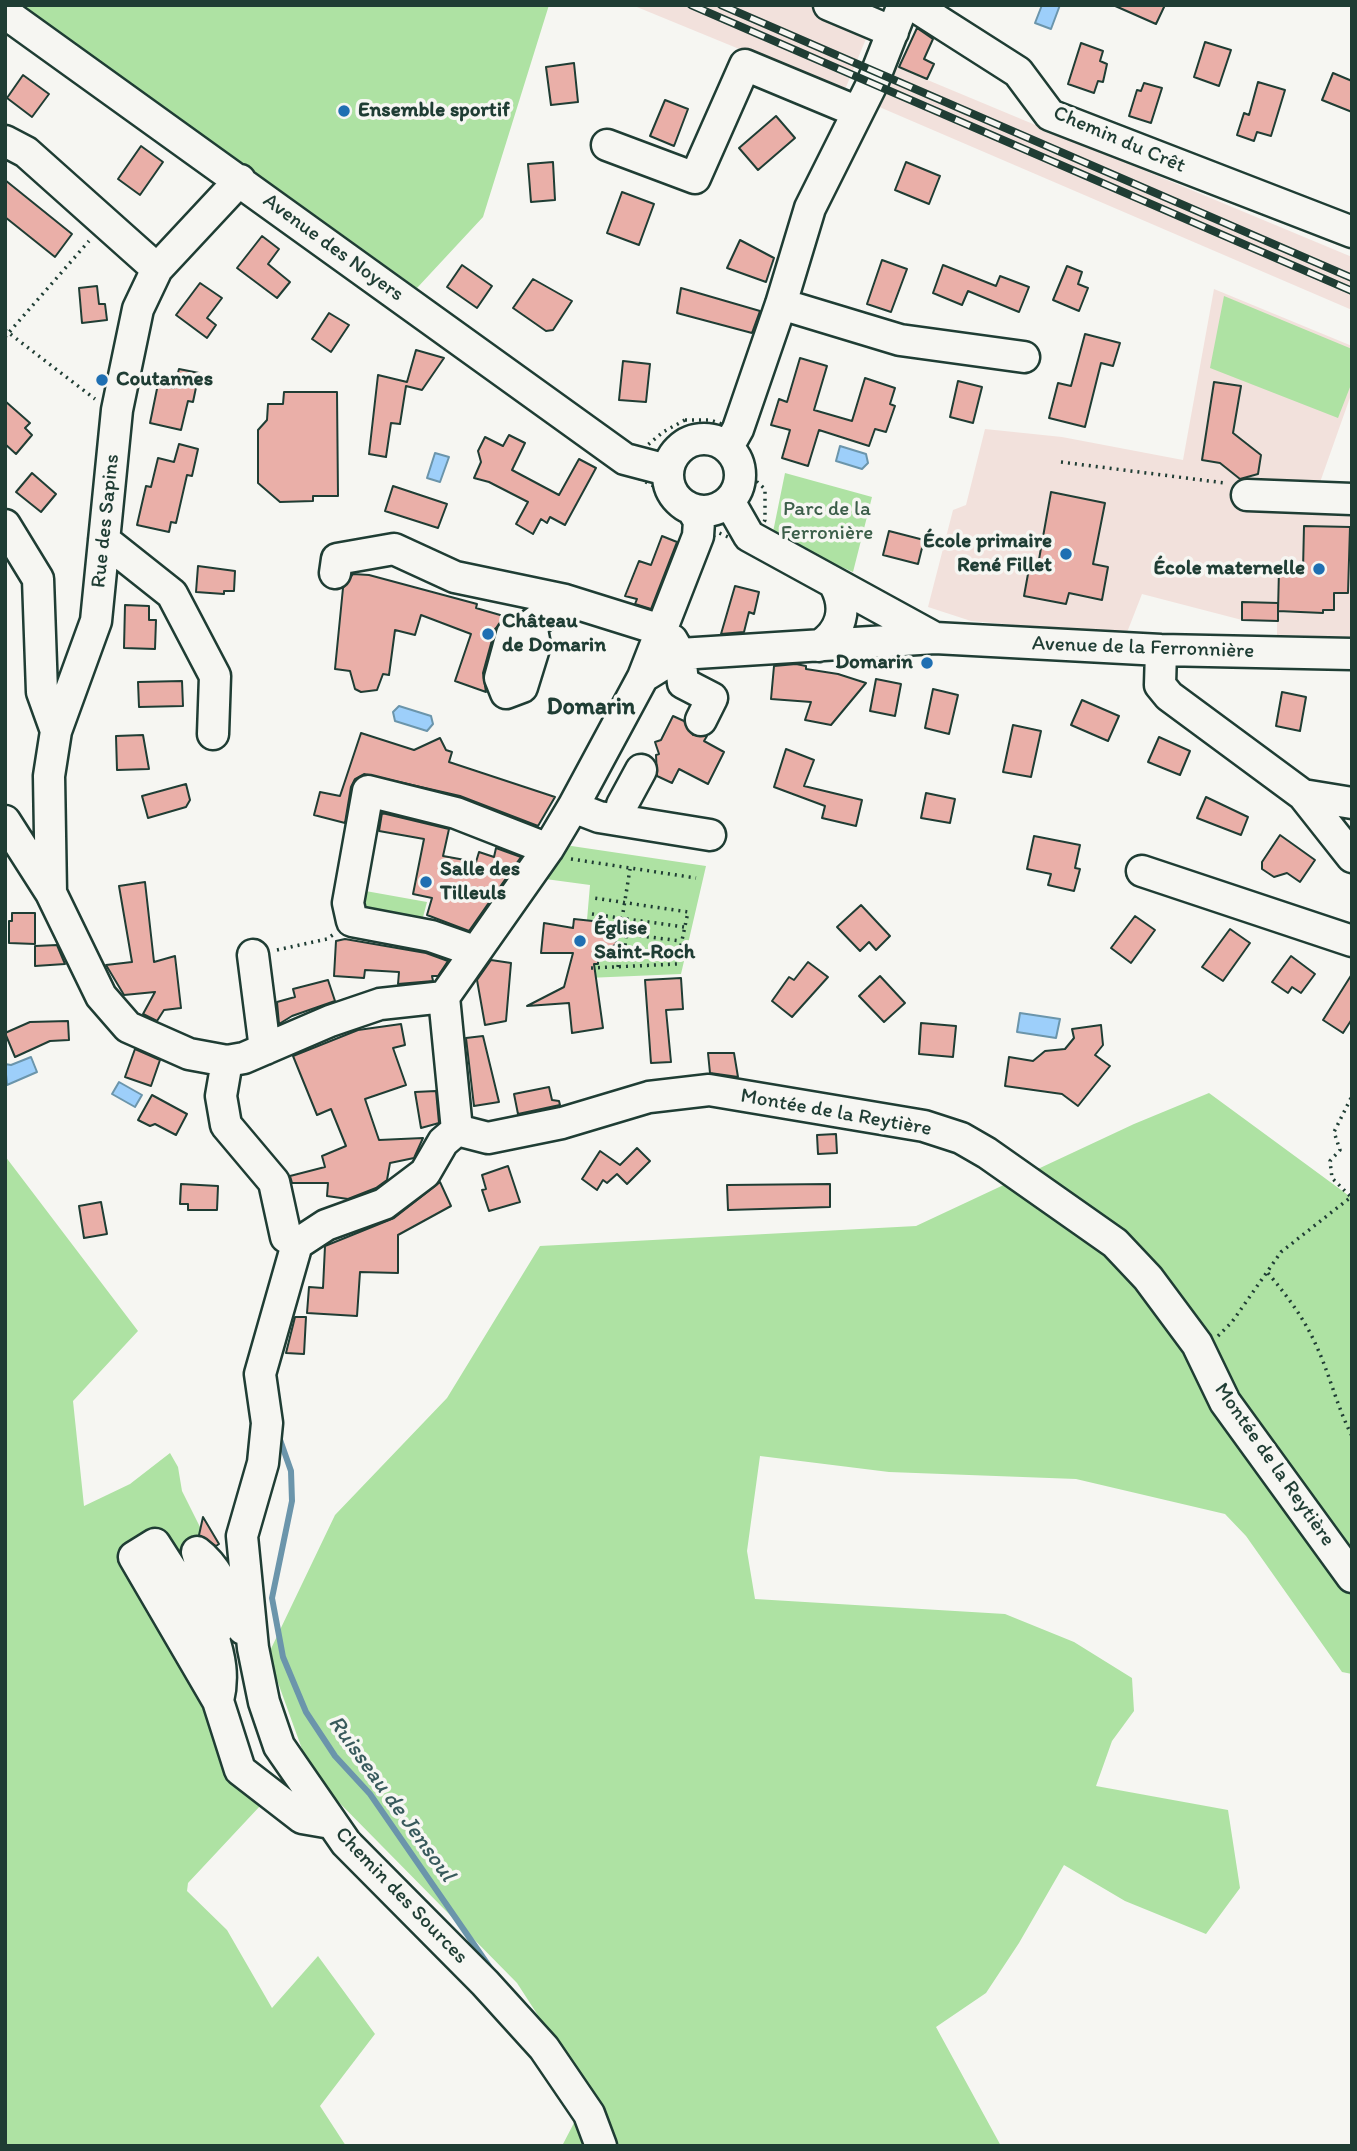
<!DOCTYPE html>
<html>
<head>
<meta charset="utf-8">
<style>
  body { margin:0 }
  #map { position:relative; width:1357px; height:2151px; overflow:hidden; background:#f6f6f2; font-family:Itim,sans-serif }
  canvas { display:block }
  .frame { position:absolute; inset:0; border:7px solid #1f3d34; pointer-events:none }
</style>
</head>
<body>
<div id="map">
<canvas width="1357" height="2151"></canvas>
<div class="frame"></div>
</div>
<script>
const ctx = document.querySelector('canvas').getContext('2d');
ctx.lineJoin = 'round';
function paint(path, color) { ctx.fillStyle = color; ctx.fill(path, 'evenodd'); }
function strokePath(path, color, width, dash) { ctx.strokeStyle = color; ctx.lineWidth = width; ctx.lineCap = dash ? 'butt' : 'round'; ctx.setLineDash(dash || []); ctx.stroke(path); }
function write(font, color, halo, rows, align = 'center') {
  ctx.font = font + ' Itim,sans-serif'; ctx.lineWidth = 7; ctx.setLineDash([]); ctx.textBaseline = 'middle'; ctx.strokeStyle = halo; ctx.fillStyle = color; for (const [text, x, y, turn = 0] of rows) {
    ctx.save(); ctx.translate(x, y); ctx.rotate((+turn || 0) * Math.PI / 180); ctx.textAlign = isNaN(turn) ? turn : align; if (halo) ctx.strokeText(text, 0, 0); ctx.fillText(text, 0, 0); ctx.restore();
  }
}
paint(new Path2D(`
  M632,5h248l-36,87z
  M894,66l458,191v53l-475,-204z
  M1214,289l138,57v46l-39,110 39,5v130l-75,-2v-14l-35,-1 -100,-26 -16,41 -155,-14 -43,-14 25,-97 13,-5 19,-76 77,8 121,23z`), '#f2e1dc');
paint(new Path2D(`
  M22,5h527l-66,212 -66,71z
  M1224,296l128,53v33l-14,36 -128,-50z
  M785,473l87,24 -19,75 -81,-35z
  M558,844l148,22 -25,108 -94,4 2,-14 10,1v-11l16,-5 3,-7 -16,-13v-7l-15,-2 3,-35 -52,-7z
  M360,890l67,12 -5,19 -52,-9 -11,-9z
  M1209,1093l143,105v476l-10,-2 -96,-136 -21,-22 -149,-35 -187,-7 -129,-16 -13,95 8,48 250,15 69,28 58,36 2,33 -22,30 -16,45 132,24 12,78 -34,46 -81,-33 -61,-36 -45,78 -33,50 -50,34 65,119h-439l27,-52 -72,-111 -206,-209 -43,-119 67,-140 112,-117 93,-152 376,-20 218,-102z
  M5,1156l133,175 -65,70 11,105 46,-22 40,-31 8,14 4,24 18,36 11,3 7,41 10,136 15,49 32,34 -87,93 -1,8 40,39 45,78 46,-52 57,78 -55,72 26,40h-341z`), '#aee2a3');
const water = new Path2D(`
  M1042,5h18l-9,24 -16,-6z
  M840,446l26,8 2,9 -6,6 -26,-8z
  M435,453l14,4 -9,25 -13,-4z
  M399,706l32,10 2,8 -6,7 -32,-10 -2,-9z
  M1020,1013l40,6 -4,19 -39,-6z
  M31,1057l6,15 -30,13 -2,-21 6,1z
  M119,1082l23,13 -7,12 -23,-13z`);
paint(water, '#9dcffa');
strokePath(water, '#6b95ab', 2);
strokePath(new Path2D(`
  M278,1434l13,37 1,30 -20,97 11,59 23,55 29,44 35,38 121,175
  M498,1977l38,41`), '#6b95ab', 6);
const building = new Path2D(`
  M1113,5h52l-9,19z
  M917,28l16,11 -9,20 10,5 -7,15 -28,-12z
  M1205,42l26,8 -12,36 -25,-9z
  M1081,43l22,8 -3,10 7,3 -4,18 -5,-1 -4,12 -26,-9z
  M574,63l4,39 -27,3 -5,-38z
  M1333,73l19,8v31l-30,-12z
  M23,75l26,19 -17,23 -25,-19z
  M1258,82l27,8 -14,46 -14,-4 -3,9 -17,-6 7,-22 5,2z
  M1144,83l18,5 -11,35 -22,-7 8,-26 4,1z
  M665,100l23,9 -14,37 -24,-10z
  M776,116l19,22 -37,32 -19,-22z
  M141,146l22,16 -23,33 -22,-16z
  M553,162l2,38 -24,2 -3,-38z
  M906,162l34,14 -11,28 -34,-14z
  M5,180l67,54 -17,23 -50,-40z
  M622,192l32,12 -15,41 -32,-12z
  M262,236l17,13 -11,15 22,18 -13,16 -40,-30z
  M740,240l34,18 -8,24 -39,-14z
  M882,260l25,9 -16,43 -24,-8z
  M462,265l30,21 -15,22 -30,-21z
  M943,265l53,21 4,-10 29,11 -10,25 -51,-21 -6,14 -29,-12z
  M1067,266l15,6 -4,12 10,4 -9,23 -26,-11z
  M533,279l39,22 -19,29 -7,1 -33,-23z
  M200,283l22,15 -15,20 9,7 -9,13 -31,-23z
  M97,286l2,18h6l2,16 -25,3 -3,-35z
  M681,288l79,23 -8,22 -75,-20z
  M329,313l20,12 -18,27 -19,-13z
  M1085,334l35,9 -7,23 -12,-3 -16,64 -36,-9 9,-35 13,3z
  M416,350l28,8 -22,32 -16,-4 -6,38 -9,-1 -5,34 -17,-3 9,-79 29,7z
  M800,358l27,8 -13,44 38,11 13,-43 30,10 -5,16 5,2 -9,26 -11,-3 -6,17 -50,-16 -11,36 -26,-8 8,-28 -19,-5 8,-26 8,3z
  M623,361l27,3 -4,38 -27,-2z
  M179,369l20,4 -6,29 -5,-1 -7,29 -31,-7 8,-39 16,4z
  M958,381l24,6 -9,36 -23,-6z
  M1214,382l27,4 -8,47 28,22 -3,19 -18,5 -20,-16 -18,-3z
  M284,392h53l1,104h-25v5l-33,1 -22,-19v-53l9,-10 1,-16h15z
  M5,401l25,22 -5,5 7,7 -16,19 -11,-10z
  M509,435l16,8 -13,27 47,25 20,-36 17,9 -31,57 -15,-8 -3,6 -6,-4 -8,15 -17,-10 12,-22 -39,-20 -15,-4 7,-16 -3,-11 7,-14 18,9z
  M179,444l19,5 -6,27 -5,-1 -11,48 -5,-1 -2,10 -32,-7 9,-39 5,1 7,-29 16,4z
  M32,473l24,21 -15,18 -25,-20z
  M393,486l54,18 -9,24 -53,-17z
  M1051,492l54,11 -12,61 15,3 -6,33 -33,-7 -3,11 -42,-8 6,-33 8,2z
  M1304,526l46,1 -2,66h-14v17h-11v3l-45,-2 1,-42 24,1z
  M889,531l35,9 -6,24 -35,-9z
  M662,536l15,6 -26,67 -16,-5 2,-5 -12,-3 14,-35 12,4z
  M198,566l37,5 -1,20h-10v3l-28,-2z
  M353,574l16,1 108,29 -1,4 31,9 -12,12 -12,44 3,19 -31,-11 16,-47 -50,-19 -6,20 -20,-5 -6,45 -6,-1 -6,16 -16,2 -6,-3 -5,-18 -15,-2 8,-81z
  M735,586l24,6 -5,22 -5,-2 -5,20 -23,2z
  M1242,602l36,1v18l-36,-1z
  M125,605l24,1v14h7l-1,29 -31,-1z
  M796,664l10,2v3l32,5 28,9 -35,42 -26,-5 6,-18 -40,-3 3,-33z
  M876,679l25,5 -6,32 -25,-5z
  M182,681l1,25 -44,1 -1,-25z
  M933,689l25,6 -9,39 -24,-6z
  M1282,692l24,5 -6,34 -24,-5z
  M1082,700l37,16 -11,25 -37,-16z
  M673,716l11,5 9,14 14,1 -3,5 20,11 -16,32 -29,-15 -7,14 -15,-7 -1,-21 3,-1 -4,-12 6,-2z
  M1013,725l28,6 -10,46 -28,-5z
  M361,733l53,17 26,-12 6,12 6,2 -3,10 106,35 -17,29 -78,-30 -96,-22 -9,5 -4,8 -6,36 -31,-8 6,-23 20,4z
  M143,735l6,34 -32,1 -1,-34z
  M1159,737l31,14 -10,24 -32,-13z
  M786,749l28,11 -10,26 58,14 -6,26 -34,-8 3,-12 -51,-19z
  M186,784l4,16 -4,7 -38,11 -6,-22z
  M926,793l29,6 -5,24 -29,-5z
  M1206,797l42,20 -7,18 -44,-17z
  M382,813l67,16 -6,27 33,6 3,-10 15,5 2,-9 25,9 -52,74 -42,-16 5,-17 -19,-4 11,-55 -45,-8z
  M1280,835l35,25 -15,22 -13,-9 -13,4 -12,-8v-7z
  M1034,836l46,9 -5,23 5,1 -6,22 -26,-6 3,-11 -24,-5z
  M145,882l9,80 21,-6 6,52 -17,2 -7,11 -14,-7 12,-22 -31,3 -18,-30 26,-3 -13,-76z
  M861,905l29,31 -14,14 -7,-8 -9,9 -23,-24z
  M12,913h23v31l-26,-1v-22h3z
  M1135,916l20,14 -24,33 -20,-15z
  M574,919l28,3v5l15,16 -19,16v5h-4l9,64 -31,5 -3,-30 -42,3 37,-19 9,-34h-32l3,-30 29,5z
  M1230,929l20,14 -27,38 -21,-14z
  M345,939l81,14 22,8 -10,15h-6l1,5 -35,3 1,-12 -34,-2 -1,8 -30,-2 2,-35z
  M57,945l8,19 -30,2v-20z
  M1291,956l24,18 -14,19 -9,-6 -4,6 -16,-11z
  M491,960l20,3 -5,58 -21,4 -8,-45z
  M808,962l20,15 -36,40 -20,-16 17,-24 5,3z
  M1352,974v45l-9,14 -20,-13z
  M880,976l25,27 -21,19 -25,-26z
  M681,978l2,31 -17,1 5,52 -20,1 -6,-83z
  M328,980l7,21 -43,15 -13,8 -2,-22 18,-5 -2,-8z
  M68,1021l1,19 -19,1 -35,16 -10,-24 25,-11z
  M921,1023l35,3 -3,31 -34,-3z
  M401,1024l4,21 -12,3 13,37 -41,14 14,41 44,-2 -9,20 -24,5 -3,17 -11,8 -28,11 -21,-3 1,-13h-36l-2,-7 35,-9 -3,-11 24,-10 -15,-37 -14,6 -24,-59 65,-26z
  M1101,1025l2,20 -8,10 15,11 -32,40 -16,-12 -57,-8 4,-29 24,4 12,-10 20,-2 9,-11 -2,-9z
  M483,1036l16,66 -25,4 -8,-68z
  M135,1049l25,11 -9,26 -26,-9z
  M708,1053h26l4,24 -28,-4z
  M549,1087l3,13 7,1 1,4 -42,9 -4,-20z
  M436,1091l3,32 -18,5 -6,-36z
  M152,1095l35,19 -11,21 -21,-11 -5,2 -12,-6z
  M836,1134l1,19 -19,1 -1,-19z
  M637,1148l13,13 -23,23 -10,-10 -10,9 -4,-3 -6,10 -15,-11 18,-28 20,14z
  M508,1166l12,36 -31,9 -7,-21 4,-1 -4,-14z
  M440,1182l11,24 -53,29v38l-38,-1 -3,44 -50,-3 2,-26 14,1 2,-42 69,-28z
  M181,1184l37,2 -1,24h-29v-6h-8z
  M830,1184v23l-102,3 -1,-25z
  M101,1202l6,32 -23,4 -5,-32z
  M295,1317h11l-2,37 -18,-1z
  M203,1517l16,27 -3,2 -17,-11z`);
paint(building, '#eaafa8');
strokePath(building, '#1f3d34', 2);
const minor = new Path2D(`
  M829,5l64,27
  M913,5l105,67 32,43 302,117
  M5,13l620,446 42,11
  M5,141l21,11 131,117
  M607,145l88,33 50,-113 113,47
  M781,304l119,36 124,17
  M668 475a36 36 0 1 1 72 0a36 36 0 1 1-72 0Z
  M728,447l10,-18 43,-125 29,-96 62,-124 31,-79
  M1247,495l105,4
  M729,501l20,35 186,102
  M5,525l33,54 4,113 14,39
  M104,540l68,54 43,82 -2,58
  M335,573l2,-14 57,-10 61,28 110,23
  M531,625l-19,9 -12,44 6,15 16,-6 13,-42 -4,-20 34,-25 96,30
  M672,640l8,14 3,29 29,15 -11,22
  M819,646c22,-14 29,-37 16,-61
  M1161,650l-1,35 9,11 134,99 49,62
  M643,677l37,-23 255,-16 226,12 191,4
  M1303,795l49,8
  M573,807l26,10 111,18
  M620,820l2,-15 19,-35
  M5,821l46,72 50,103 27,31 61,27 38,7 17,-3 86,-37 50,-17 64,-7
  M1142,871l210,70
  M51,893l-2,-117 7,-45 40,-110 21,-211 21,-101 19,-40 83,-89
  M474,951l-43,-15 -79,-15 -4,-18 20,-112 88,22 92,36
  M253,955l12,94
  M227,1061l-6,35 5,29 48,57 12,55 11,7
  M457,1130l-14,12 -18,31 -41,31 -58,21 -29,19 -37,130 7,49 -4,40 -21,73 11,112 11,54 15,44 67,97 139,140 59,65 45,66 12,32
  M457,1130l31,8 74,-15 87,-26 60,-7 215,36 37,12 26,15 128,90 33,35 49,66 28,58 127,175
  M457,1130l-13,-133 104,-148 25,-42 70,-130 55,-141 1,-15 -7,-12
  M243,1629c-12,-26 -22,-59 -46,-77l21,70v7l-6,4 -57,-89 -21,13 84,144 22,69 62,48 29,5
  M212,1633c8,24 12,43 6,68`);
strokePath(minor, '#1f3d34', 35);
strokePath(new Path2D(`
  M5,330l90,69
  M5,337l84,-96
  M685,420h25l38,13c-10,30 -7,35 17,56v31l-14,27 -32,-14 -12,6 -17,-4v-12l-27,-32 -46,-24 16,-20 10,2 20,-17z
  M1061,462l164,21
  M571,859l125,19
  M592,914l92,13
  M622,919l8,-50
  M626,934l55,7
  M277,950l50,-11 7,-5
  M618,967l2,-22 5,1 3,-27
  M591,968l86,-4 11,-52 -94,-14
  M1268,1273c19,23 36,45 48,72 14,30 21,62 36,91
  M1218,1336l14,-14 49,-70 70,-55 -19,-19 -2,-17 10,-11 -6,-18 18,-36`), '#1f3d34', 3.5, [2, 5]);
strokePath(minor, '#f6f6f2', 30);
const rail = new Path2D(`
  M691,5l661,286
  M721,5l631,273`);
strokePath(rail, '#1f3d34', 8);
strokePath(rail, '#f6f6f2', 5, [16]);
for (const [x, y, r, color] of [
  [344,111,7,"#1f6fb2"],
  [102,380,7,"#1f6fb2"],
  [1066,554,7,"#1f6fb2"],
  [1319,569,7,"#1f6fb2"],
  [488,634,7,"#1f6fb2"],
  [927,663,7,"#1f6fb2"],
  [426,882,7,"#1f6fb2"],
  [580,941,7,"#1f6fb2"]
]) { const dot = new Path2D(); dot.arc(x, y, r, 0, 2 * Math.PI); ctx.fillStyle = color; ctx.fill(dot); strokePath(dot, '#f6f6f2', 2.5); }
write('bold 21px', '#1f3d34', '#f6f6f2', [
  ["Ensemble sportif",358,111],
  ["Coutannes",116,380],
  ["École primaire",1052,542,"right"],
  ["René Fillet",1052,566,"right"],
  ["École maternelle",1305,569,"right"],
  ["Château",502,622],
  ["de Domarin",502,646],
  ["Domarin",913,663,"right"],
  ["Salle des",440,870],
  ["Tilleuls",440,894],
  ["Église",594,929],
  ["Saint-Roch",594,953]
], 'left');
write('21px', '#1f3d34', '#f6f6f2', [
  ["Chemin du Crêt",1119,140,23],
  ["Avenue des Noyers",333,248,36],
  ["Rue des Sapins",106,521,-84],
  ["Avenue de la Ferronnière",1143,648,2],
  ["Montée de la Reytière",836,1113,10],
  ["Montée de la Reytière",1274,1465,55],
  ["Chemin des Sources",401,1896,46]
]);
write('21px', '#3c5e4a', '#f6f6f2', [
  ["Parc de la",827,510],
  ["Ferronière",827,534]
]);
write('italic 23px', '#385a5c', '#f6f6f2', [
  ["Ruisseau de Jensoul",391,1799,54]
]);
write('bold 24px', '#1f3d34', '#f6f6f2', [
  ["Domarin",591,708]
]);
</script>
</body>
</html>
